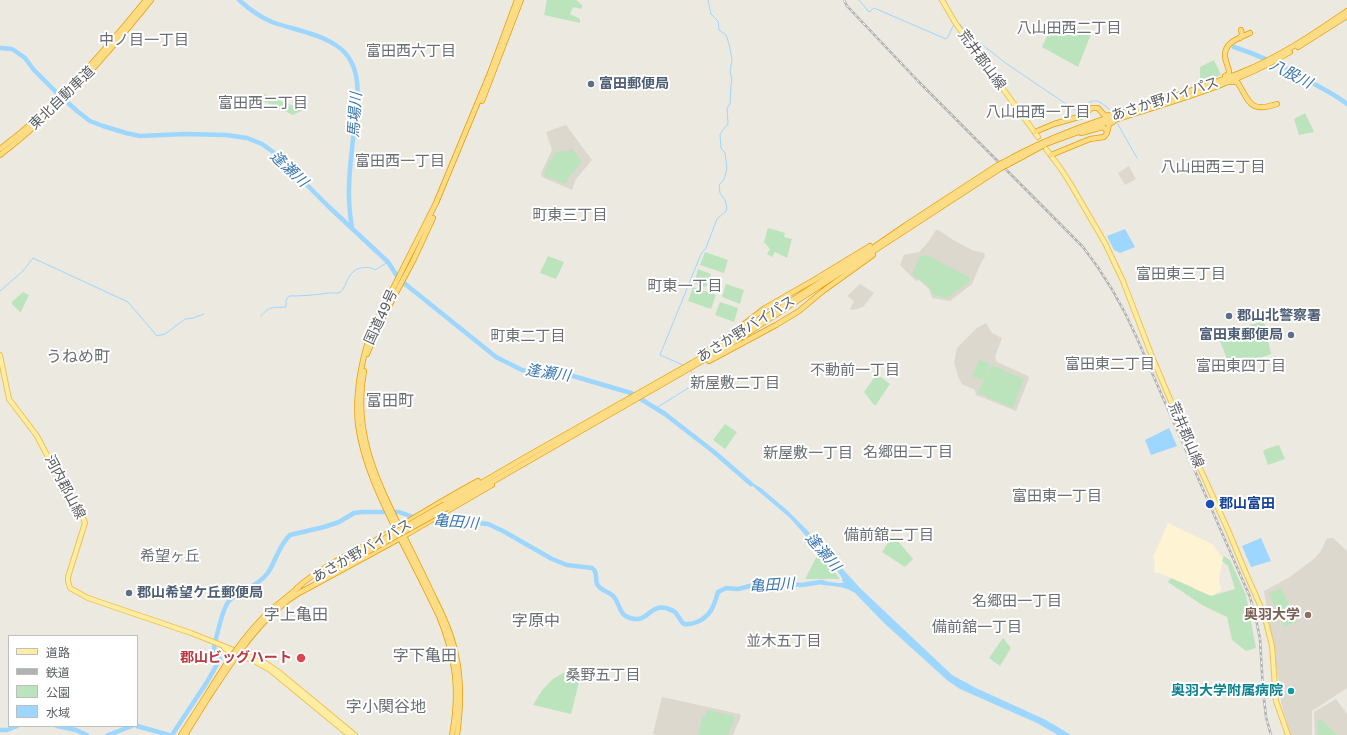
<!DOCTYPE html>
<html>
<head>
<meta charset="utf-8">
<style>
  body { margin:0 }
  #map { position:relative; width:1347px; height:735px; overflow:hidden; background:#ece9e0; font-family:"Golos Text","Noto Sans JP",sans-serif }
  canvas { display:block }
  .legend { position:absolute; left:8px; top:635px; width:130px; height:92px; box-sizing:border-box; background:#fff; border:1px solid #bdbec0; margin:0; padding:5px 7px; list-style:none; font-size:12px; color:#595d61 }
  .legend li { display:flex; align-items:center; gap:8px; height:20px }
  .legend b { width:20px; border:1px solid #bdbec0 }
</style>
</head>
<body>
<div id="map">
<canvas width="1347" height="735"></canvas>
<ul class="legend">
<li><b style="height:5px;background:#ffeea2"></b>道路</li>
<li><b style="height:5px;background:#b1b2b2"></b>鉄道</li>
<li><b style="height:11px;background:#bce4bc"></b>公園</li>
<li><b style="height:11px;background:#9dd6ff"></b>水域</li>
</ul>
</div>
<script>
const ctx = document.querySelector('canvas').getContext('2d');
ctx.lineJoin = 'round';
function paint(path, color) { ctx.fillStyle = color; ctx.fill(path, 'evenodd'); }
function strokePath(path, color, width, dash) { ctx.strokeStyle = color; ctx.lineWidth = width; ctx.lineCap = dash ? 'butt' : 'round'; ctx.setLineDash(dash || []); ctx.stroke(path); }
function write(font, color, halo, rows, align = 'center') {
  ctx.font = font + ' "Golos Text","Noto Sans JP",sans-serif'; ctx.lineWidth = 4; ctx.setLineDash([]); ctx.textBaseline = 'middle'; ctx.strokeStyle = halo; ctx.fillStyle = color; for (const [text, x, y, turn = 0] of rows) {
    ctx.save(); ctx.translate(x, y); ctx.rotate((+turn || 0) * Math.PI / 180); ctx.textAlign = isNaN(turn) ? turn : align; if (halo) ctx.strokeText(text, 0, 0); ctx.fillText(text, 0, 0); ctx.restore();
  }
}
paint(new Path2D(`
  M1168,523l44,21 11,14 -4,22 2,10 -10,7 -19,-8 1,-2 -32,-13 -7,-2 1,-10 -2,-5z`), '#fef3d3');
paint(new Path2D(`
  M566,125l26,35 -16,19 -4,11 -30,-13 -1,-4 11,-23 -6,-18z
  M1129,166l7,13 -11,6 -7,-12z
  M936,230h2l17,11 17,9 12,3 1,3 -6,11 -7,17 -22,17 -18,-3 -3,-9 -10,-9 -3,1 -16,-16 4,-10 15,-3 10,-11z
  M860,284l14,9 -11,14 -10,3 -3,-1 4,-8 -7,-5z
  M986,323l6,10 10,5 -7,19 2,5 31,14 1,2 -13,33 -40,-16 -1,-5 -13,-6 -3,-5 -5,-16 3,-15 20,-20z
  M1327,538h6l14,13v137l-35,23v24h-22l-9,-33 -3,-24 -14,-87 26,-14 25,-19 6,-7z
  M662,697l78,17 1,2 -8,19h-75l-5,-1z
  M1336,699l11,15v21h-32l-1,-23z`), '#dcd8ce');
paint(new Path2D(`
  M547,0h29l7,6 -2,3 -8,-2 -3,7 10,5v4l-36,-8z
  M1055,19l36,15 -13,33 -36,-20z
  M1214,60l7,15 -21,7v-15z
  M264,94l39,16 -10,5 -32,-15z
  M1305,113l9,19 -15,3 -5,-16z
  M572,149l10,12 -10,13h-1l-5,10 -21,-8 -1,-3 6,-13 2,-1 4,-7 8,-2 1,2z
  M768,228l17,5 -1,4 8,2 -5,19 -12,-6 -3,5 -5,-3 3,-5 -6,-7z
  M705,252l23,8 -4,13 -24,-8z
  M927,255l43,23 -2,5 -21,15 -14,-3 -4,-8 -17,-13 8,-18z
  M548,256l16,6 -8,17 -16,-6z
  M698,269l13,5 -5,13 -12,-4z
  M726,284l18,6 -4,14 -18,-7z
  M693,287l23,8 -5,14 -23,-8z
  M23,292l6,3 -8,17h-1l-8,-8v-2z
  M720,302l18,6 -4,14 -19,-7z
  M1264,321l7,33 -40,15 -13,-33 11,-5z
  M979,360l11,4 -7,17 -11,-5z
  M991,365l33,14 -11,29 -35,-15z
  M876,375h2l12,9 -14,21h-2l-10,-13z
  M725,424l12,8 -12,17 -12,-9z
  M1279,445l6,14 -17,6 -5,-14 3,-2z
  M893,535l20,24 -8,8 -23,-15z
  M819,552l21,27h-35z
  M1224,556l6,4 16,35 10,53 -10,3 -14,-11 -5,-23 -25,-12 -34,-23 3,-4 40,18 24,-7 -7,-23 -6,-5z
  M1281,588l16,34 -13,5 -15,-34z
  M1003,638l8,10 -11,18 -11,-8z
  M573,667l7,11 -9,36 -38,-9 9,-15 11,-11z
  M707,710l26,6 2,3 -7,16h-30l4,-18h3z
  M1321,719l16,16h-19v-14z`), '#bce4bc');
paint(new Path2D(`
  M1125,229l10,18 -15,6 -6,-3 -7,-14z
  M1169,428l8,18 -26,9 -6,-15z
  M747,480l14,8 27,23 19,19 53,58 92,87 24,13 70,32 25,15h-13l-21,-12 -77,-34 -12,-8 -64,-58 -29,-30c-10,-7 -22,-7 -33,-8l-4,-5 20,3h5l-1,-5 -4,-6 -48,-54 -33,-28z
  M1261,538l10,23 -20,6 -9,-21z`), '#9dd6ff');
strokePath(new Path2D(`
  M859,0l10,12 5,-4 72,31 2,-2 5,-11 2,-1
  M958,24h2l6,8 41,32 68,46c12,-4 17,-15 29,-5 4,3 7,5 9,10
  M1116,121l21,37
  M0,291l23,-20 10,-13 95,44 29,34 8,-2 20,-15 8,-1 11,-4
  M261,316c9,-11 13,-8 25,-9v-7l3,-4c13,0 27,-1 40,-3 3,-1 6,1 9,0 9,-2 7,-21 22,-25 7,-1 10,-1 15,2l13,-8
  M683,365l-23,-10 41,-101 5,-6 11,-29 9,-8 1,-3 -2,-8 -5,-7 -1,-8 5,-6 3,-10 -2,-16 -4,-5 -1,-13 2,-4 6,-7 -1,-16 3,-4 1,-19 1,-6 -2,-7 2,-13 -3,-15 -3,-9 -7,-5 -1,-9 -7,-7 -3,-14
  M656,408l42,-26 -8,-12`), '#9dd6ff', 1);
strokePath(new Path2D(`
  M239,0c10,9 21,17 33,22 22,8 46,11 65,24 33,22 17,71 15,103 -3,26 -5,52 0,78
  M1234,47c25,8 50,20 73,33 14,8 28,14 40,24
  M0,48l12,1 6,4 7,5 9,12 22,22 21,19 13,10 13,5 23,7 14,3 45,-2 41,1 21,3 15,6 14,10 53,53 59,55 11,17 97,78 26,13 32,3 19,3 58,17 34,21 49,38 37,32
  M429,520l49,3 10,1 15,7 49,28 15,6 25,3c6,4 3,10 5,16 4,8 13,7 17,13 6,7 5,18 16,21 18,6 19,-14 36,-10 3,1 6,2 9,4 3,3 5,9 9,12 5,1 8,0 13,-2 14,-6 17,-16 21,-30l8,-4 12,1 20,-5 15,2 14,-2 15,1 19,-3 4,1
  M57,726l19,4 11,5
  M137,726l32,9
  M0,730h7l10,-4
  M108,735l24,-9
  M172,735l35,-53 13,-23 -6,-11c2,-10 9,-41 15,-47 11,-11 28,-14 38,-27 9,-12 11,-28 23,-39l34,-8 15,-5 15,-9 9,-1h36l17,6`), '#9dd6ff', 4.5);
const major = new Path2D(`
  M942,0l14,24 82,113
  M1046,149l15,20 9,14 35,60 18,38 30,78 36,85 39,86 20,48 12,27 5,13 7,28 4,55 12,34
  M0,355l9,44 28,37 21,40 24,38 3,9 -17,54v4l2,7 18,10 103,35 73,29 16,11 75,62
  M224,648l6,4 24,9 16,9 79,65`);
const highway = new Path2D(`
  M1240,38l2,-4 -1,-4
  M1298,47l49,-31
  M1225,76l4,-2v-2c0,-5 -4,-10 -4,-16 -1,-14 15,-18 25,-23
  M1231,82h4l3,1c12,20 12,30 39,21
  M482,101l39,-101
  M1035,132l19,-8 28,-8 10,-8h6l7,8 5,-1
  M1081,133l22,-6 4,4
  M0,149c56,-42 102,-95 146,-149
  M0,155c58,-44 106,-99 151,-155
  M1051,155l39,-16 14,-2 3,-4 2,-9 4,-2
  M1004,162c74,-42 159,-58 238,-90 38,-15 71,-38 105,-61
  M1007,165l39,-21 16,-6c76,-29 158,-44 228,-86
  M706,351l20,-13 39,-30 49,-28 56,-34
  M367,354l13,-31 34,-64 19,-41
  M709,361l67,-36 23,-14 24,-20 50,-36
  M364,371c-12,63 14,112 41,167 8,16 16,32 24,49 10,21 21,41 26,64 7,28 6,56 2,84
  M445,504l79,-46 196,-111 148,-96 38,-26 92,-60
  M447,508l276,-159 278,-181
  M329,574l38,-22
  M297,588c23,-21 59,-37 86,-52 32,-18 63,-38 95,-55
  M301,592l103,-56 88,-51
  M271,610l28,-23
  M273,613l14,-12 15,-10
  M181,735l25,-39
  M185,735l23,-37
  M452,735c8,-43 4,-78 -13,-119 -12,-25 -24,-49 -37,-74 -18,-37 -38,-75 -44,-117 -3,-31 3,-63 13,-93l65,-129 54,-130 27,-73`);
strokePath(major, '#f1c254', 6);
strokePath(highway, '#eb9e00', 6);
strokePath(major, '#ffeea2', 4);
strokePath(highway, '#fddc86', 4.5);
const rail = new Path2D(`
  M844,0l3,6 71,75 165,166c22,28 38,55 53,89l114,261 6,22 4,20 3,51 3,27 5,18`);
strokePath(rail, '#b1b2b2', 2.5);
strokePath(rail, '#fff', 1, [3]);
const highwayBridge = new Path2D(`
  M998,165l6,-3
  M1001,168l6,-3
  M366,549l79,-45
  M367,552l80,-44
  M206,696c19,-31 38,-61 65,-86
  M208,698c20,-30 39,-60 65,-85`);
strokePath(highwayBridge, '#eb9e00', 6, []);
strokePath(highwayBridge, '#fddc86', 4.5);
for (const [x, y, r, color] of [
  [591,84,4,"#5c6f8a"],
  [1229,316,4,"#5c6f8a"],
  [1291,335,4,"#5c6f8a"],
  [1210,504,5,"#1a4fb4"],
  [129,593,4,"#5c6f8a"],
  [1308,615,4,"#8d6e63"],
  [301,658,5,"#e0444e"],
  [1291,691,4,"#0f9aa8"]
]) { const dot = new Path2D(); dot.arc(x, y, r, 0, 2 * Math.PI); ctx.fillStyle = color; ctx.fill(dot); strokePath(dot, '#fff', 1.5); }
write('14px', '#595d61', '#fff', [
  ["荒井郡山線",982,60,54],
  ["東北自動車道",62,98,-44],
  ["あさか野バイパス",1165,99,-18],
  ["国道49号",381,317,-65],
  ["あさか野バイパス",746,329,-32],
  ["荒井郡山線",1186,435,67],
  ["河内郡山線",65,487,62],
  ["あさか野バイパス",362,551,-30]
]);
write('bold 14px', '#4e5e75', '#fff', [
  ["富田郵便局",599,84],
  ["郡山北警察署",1237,316],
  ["富田東郵便局",1283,335,"right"],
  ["郡山希望ケ丘郵便局",137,593]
], 'left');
write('bold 14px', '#164399', '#fff', [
  ["郡山富田",1219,504]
], 'left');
write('bold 14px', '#785e54', '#fff', [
  ["奥羽大学",1300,615]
], 'right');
write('bold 14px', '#be3a42', '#fff', [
  ["郡山ビッグハート",292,658]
], 'right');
write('bold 14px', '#0d838f', '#fff', [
  ["奥羽大学附属病院",1283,691]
], 'right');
write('15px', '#6a6f73', '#fff', [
  ["八山田西二丁目",1069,28],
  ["中ノ目一丁目",144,40],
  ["富田西六丁目",411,51],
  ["富田西二丁目",263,103],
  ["八山田西一丁目",1038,112],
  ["富田西一丁目",400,161],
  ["八山田西三丁目",1213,167],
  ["町東三丁目",570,215],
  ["富田東三丁目",1181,274],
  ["町東一丁目",685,286],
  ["町東二丁目",528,336],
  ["富田東二丁目",1110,364],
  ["富田東四丁目",1241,366],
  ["不動前一丁目",855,370],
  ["新屋敷二丁目",735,383],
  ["名郷田二丁目",908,452],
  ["新屋敷一丁目",808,453],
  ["富田東一丁目",1057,496],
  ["備前舘二丁目",889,535],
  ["希望ヶ丘",170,556],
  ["名郷田一丁目",1017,601],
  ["備前舘一丁目",977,627],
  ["並木五丁目",784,641],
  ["桑野五丁目",603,675]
]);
write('italic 15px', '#3b76b0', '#fff', [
  ["八股川",1291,74,27],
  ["馬場川",355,115,-86],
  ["逢瀬川",289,169,43],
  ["逢瀬川",548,373,8],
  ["亀田川",456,522,5],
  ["逢瀬川",823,552,49],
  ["亀田川",772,585,-3]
]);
write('16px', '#6a6f73', '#fff', [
  ["うねめ町",78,357],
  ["富田町",390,401],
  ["字上亀田",296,615],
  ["字原中",536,621],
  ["字下亀田",425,656],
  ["字小関谷地",386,707]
]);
</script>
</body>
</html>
